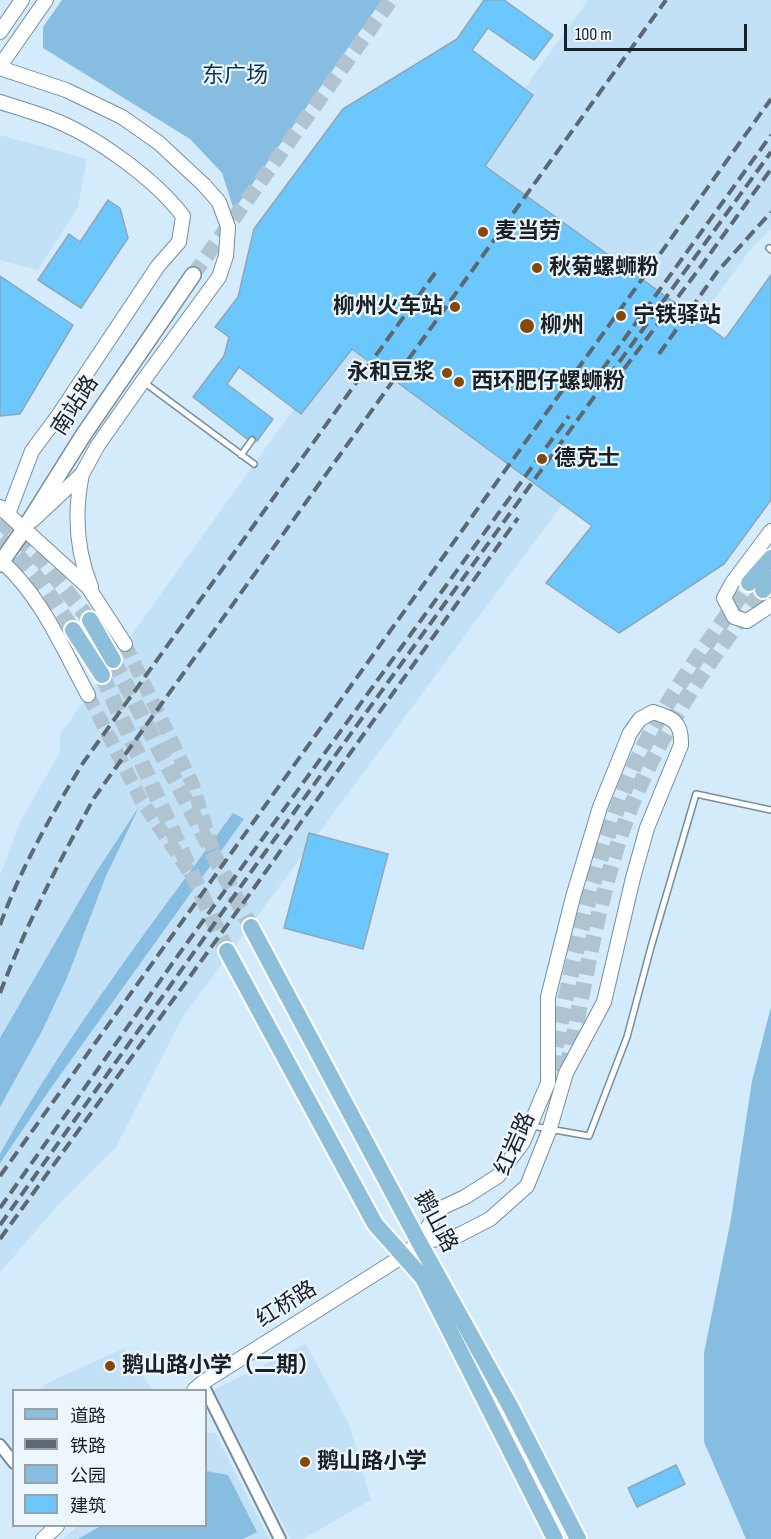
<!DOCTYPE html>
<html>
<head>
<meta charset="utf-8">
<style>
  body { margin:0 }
  #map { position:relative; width:771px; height:1539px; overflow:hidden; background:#d4ebfb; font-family:"Sofia Sans Condensed","Noto Sans SC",sans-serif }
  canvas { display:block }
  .legend { position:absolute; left:12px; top:1389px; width:195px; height:138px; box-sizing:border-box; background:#edf6fd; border:2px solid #98a1a7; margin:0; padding:8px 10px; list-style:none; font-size:18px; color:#192127 }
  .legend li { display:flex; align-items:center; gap:12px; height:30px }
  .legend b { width:30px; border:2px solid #98a1a7 }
  .scale { position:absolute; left:564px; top:24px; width:183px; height:27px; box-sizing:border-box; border:3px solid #192127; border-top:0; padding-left:8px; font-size:18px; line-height:21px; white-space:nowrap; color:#192127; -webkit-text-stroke:4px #edf6fd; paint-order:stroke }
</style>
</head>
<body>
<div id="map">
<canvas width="771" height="1539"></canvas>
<ul class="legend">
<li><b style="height:8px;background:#8dbeda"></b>道路</li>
<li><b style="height:8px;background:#5c6973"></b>铁路</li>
<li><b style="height:16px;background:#86bde1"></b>公园</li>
<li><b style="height:16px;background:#6cc7fd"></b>建筑</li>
</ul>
<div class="scale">100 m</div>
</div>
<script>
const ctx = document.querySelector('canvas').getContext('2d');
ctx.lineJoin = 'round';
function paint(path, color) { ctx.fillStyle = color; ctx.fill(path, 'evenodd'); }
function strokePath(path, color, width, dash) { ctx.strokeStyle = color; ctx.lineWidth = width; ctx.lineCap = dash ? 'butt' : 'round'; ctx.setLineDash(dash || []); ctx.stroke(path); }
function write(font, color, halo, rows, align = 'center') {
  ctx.font = font + ' "Sofia Sans Condensed","Noto Sans SC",sans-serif'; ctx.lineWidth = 4.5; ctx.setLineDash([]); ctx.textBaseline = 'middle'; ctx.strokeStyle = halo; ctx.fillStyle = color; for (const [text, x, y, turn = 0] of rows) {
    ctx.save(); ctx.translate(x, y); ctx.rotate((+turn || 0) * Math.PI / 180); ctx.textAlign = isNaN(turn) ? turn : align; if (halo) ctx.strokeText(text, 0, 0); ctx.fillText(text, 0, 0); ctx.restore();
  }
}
paint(new Path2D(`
  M588,0h183v229l-17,16 -572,773 -66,129 -56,56 -60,69v-397l21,-55 39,-68v-18z
  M0,135l87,24 -9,48 -40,63 -38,-10z
  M306,1344l43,80 22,76 -68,39h-12l-78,-149z
  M124,1348l29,42h-112l4,-6z
  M206,1433h9l54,106h-206l15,-13h128z`), '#c3e1f6');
paint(new Path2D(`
  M62,0h320l-148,210 -12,-37 -32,-34 -147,-91v-21z
  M140,805l-34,71 -39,102 -25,53 -42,76v-69l95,-164z
  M233,813l11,6 -191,266 -53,78v-9c67,-120 152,-230 233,-341z
  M771,1007v532h-25l-42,-97v-89l27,-134 21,-138z
  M206,1471l22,4 29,57 -14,7h-165l23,-13h105z`), '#86bde1');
const building = new Path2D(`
  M484,0h20l49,35 -19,25 -46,-32 -16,22 61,45 -48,71 240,173 46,-64v225l-47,64 -105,69 -73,-50 46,-57 -240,-177 -51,65 -62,-47 -12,17 46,35 -16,22 -4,-6 -6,4 -54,-42 31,-41 5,-19 -14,-10 23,-30 16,-68 89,-120 114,-70z
  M108,200l12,8 8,30 -47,70 -43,-28 31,-46 11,8z
  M0,276l73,49 -53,89 -20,2z
  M309,833l79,21 -25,95 -79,-21z
  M676,1465l9,19 -48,23 -9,-19z`);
paint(building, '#6cc7fd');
strokePath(building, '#90a7b6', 1.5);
strokePath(new Path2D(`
  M125,644l68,141 24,78
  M88,695l53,105 55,82`), '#afc3d1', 14, [14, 7]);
strokePath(new Path2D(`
  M193,275l198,-275`), '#afc3d1', 15, [15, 8]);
strokePath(new Path2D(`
  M0,520l42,41 48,59
  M0,540c30,24 52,58 73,90
  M113,660l138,267
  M102,675l125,276
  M567,1069c18,-85 31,-175 62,-257 31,-81 81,-154 134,-222
  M551,1070c22,-107 43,-219 90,-318 29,-60 71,-114 108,-169`), '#afc3d1', 16, [16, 8]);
const service = new Path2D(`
  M769,248l2,2
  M145,383l109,81
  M241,455l11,-15
  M532,1126l57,10 38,-99 24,-90 45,-153 75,16`);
const minor = new Path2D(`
  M202,1383l78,156
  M0,1445l14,18`);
const tertiary = new Path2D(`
  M0,32l22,-32
  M0,66l46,-66
  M0,68l66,22 56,27 37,26 45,42 15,17 9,25 -2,29 -7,21 -76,104 -45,64 -16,29 -49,46
  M0,102c16,5 33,10 49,16 44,16 106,61 134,98l-4,26 -21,24 -100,150 -26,35 -24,63
  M82,474c-8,39 -6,76 9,113
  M0,507l88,80 37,57
  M771,531l-39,52 -8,15 10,19 13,4 24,-16
  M0,560c41,35 63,89 88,135
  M194,1390l8,-7 201,-127 16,-14 20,-33 26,-12 33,-21 25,-34 25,-59v-86l25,-100 27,-90 30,-74 10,-14 13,-7c20,6 29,10 28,33l-34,83 -14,50 -29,124 -38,71 -17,58 -22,55 -37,33 -33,17 -38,6
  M43,1539l14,-13`);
const secondary = new Path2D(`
  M0,564l25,-36 59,-94 109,-159`);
const primary = new Path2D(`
  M749,583l22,-25
  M763,590l8,-11
  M90,620l23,40
  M73,630l29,45
  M251,927l168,315 92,166 67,131
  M227,951l148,273 48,54 132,261`);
strokePath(service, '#778d9b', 8);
strokePath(minor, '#778d9b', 14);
strokePath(tertiary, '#778d9b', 16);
strokePath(secondary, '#778d9b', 18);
strokePath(primary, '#fff', 20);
strokePath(service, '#fff', 5);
strokePath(minor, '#fff', 10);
strokePath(tertiary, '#fff', 14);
strokePath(secondary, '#fff', 15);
strokePath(primary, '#8dbeda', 16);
strokePath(new Path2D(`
  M659,354l58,-82 54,-60
  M624,369l78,-104 69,-96
  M602,370l169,-235
  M0,925c21,-57 51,-110 83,-162l355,-494
  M0,993c26,-68 59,-131 94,-195l572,-798
  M0,1176l771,-1077
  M0,1208l179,-254 390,-538
  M0,1225l261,-367 510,-706
  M0,1239l254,-351 264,-370`), '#5c6973', 4, [12, 6]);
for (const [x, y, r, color] of [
  [483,232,6,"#86470a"],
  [537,268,6,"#86470a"],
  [455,307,6,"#86470a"],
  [621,316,6,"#86470a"],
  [527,326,8,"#86470a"],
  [447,373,6,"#86470a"],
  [459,382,6,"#86470a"],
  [542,459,6,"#86470a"],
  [110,1366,6,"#86470a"],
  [305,1462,6,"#86470a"]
]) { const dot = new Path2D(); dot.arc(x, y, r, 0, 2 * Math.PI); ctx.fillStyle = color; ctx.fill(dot); strokePath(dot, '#edf6fd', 2); }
write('22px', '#0c354b', '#edf6fd', [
  ["东广场",235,76]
]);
write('bold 22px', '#192127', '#edf6fd', [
  ["麦当劳",495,232],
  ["秋菊螺蛳粉",549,268],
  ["柳州火车站",443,307,"right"],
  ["宁铁驿站",633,316],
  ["柳州",540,326],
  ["永和豆浆",435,373,"right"],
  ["西环肥仔螺蛳粉",471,382],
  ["德克士",554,459],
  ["鹅山路小学（二期）",122,1366],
  ["鹅山路小学",317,1462]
], 'left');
write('22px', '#192127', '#edf6fd', [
  ["南站路",76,406,-57],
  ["红岩路",516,1144,-66],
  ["鹅山路",435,1222,62],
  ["红桥路",287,1305,-32]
]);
</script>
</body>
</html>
